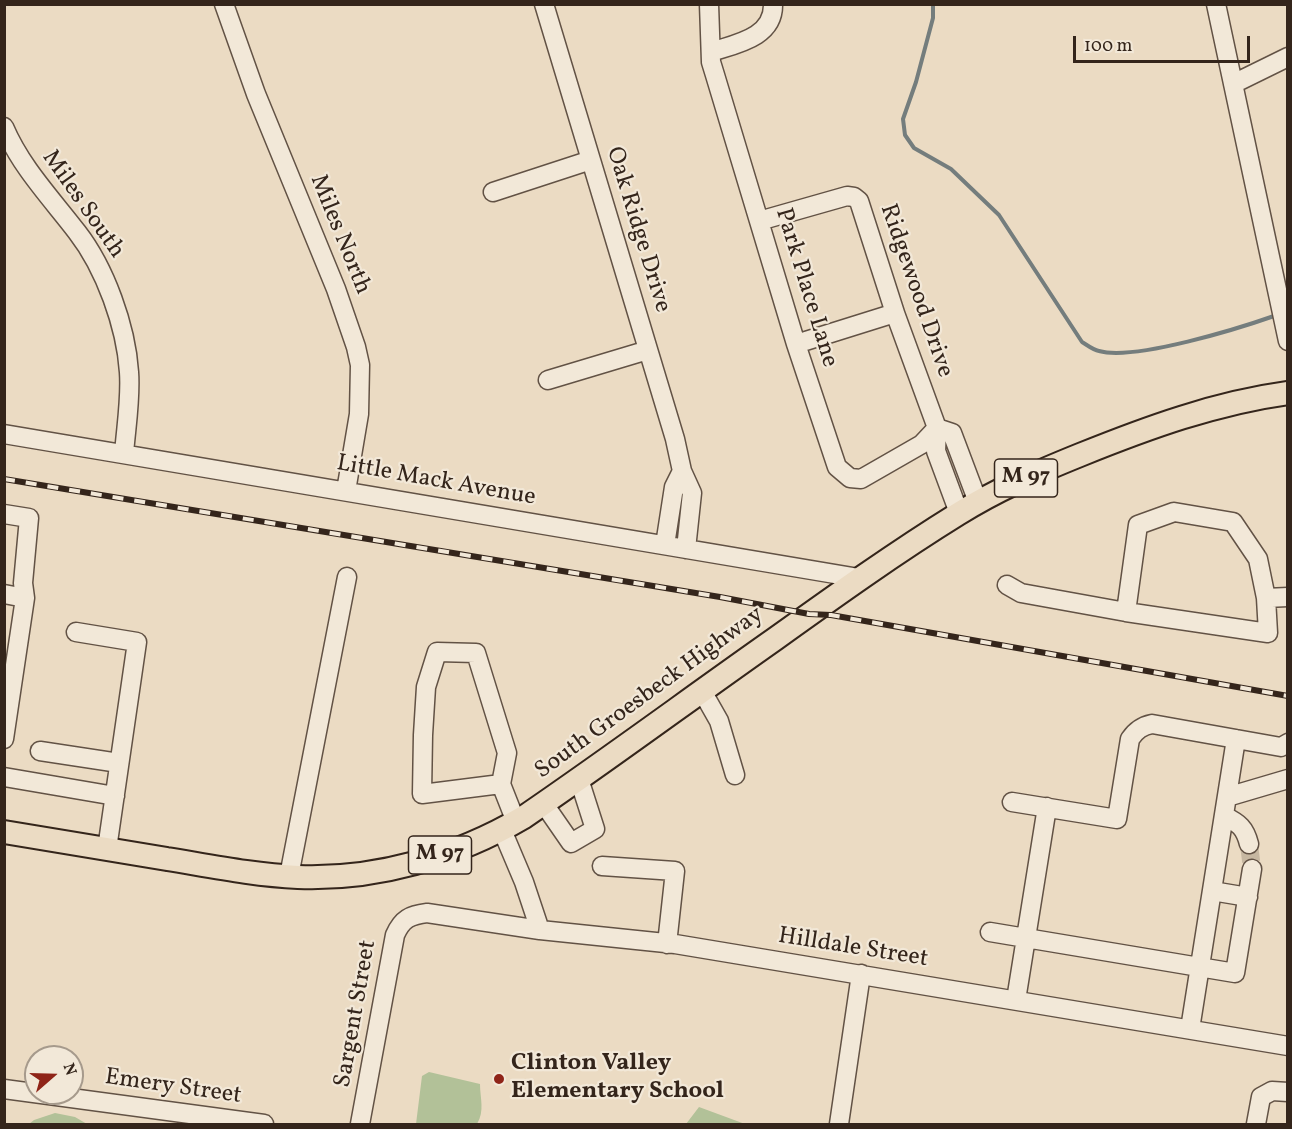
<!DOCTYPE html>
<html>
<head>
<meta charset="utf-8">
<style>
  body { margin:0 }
  #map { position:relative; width:1292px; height:1129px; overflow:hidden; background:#ebdbc3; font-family:Vollkorn,serif }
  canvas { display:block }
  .frame { position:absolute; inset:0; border:6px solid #34251b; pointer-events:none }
  .north { position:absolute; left:24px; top:1045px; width:60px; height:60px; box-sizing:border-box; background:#f2e8d8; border:2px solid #a69a8c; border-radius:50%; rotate:70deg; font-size:16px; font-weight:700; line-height:24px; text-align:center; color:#34251b }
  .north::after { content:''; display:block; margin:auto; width:21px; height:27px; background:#8f2418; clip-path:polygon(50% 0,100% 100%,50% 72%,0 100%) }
  .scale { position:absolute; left:1073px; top:36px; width:177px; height:27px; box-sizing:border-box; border:3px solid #34251b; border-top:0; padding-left:8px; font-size:18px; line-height:21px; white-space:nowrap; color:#34251b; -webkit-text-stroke:4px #f2e8d8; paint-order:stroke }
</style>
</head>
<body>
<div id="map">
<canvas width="1292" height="1129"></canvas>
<div class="frame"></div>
<div class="north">N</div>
<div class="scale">100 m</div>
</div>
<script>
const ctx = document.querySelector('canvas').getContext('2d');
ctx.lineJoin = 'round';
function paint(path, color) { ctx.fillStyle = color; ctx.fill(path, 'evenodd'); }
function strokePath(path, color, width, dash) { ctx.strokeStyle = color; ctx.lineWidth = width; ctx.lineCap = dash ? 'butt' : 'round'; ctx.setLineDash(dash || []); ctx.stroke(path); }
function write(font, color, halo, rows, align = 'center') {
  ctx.font = font + ' Vollkorn,serif'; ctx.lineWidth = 4.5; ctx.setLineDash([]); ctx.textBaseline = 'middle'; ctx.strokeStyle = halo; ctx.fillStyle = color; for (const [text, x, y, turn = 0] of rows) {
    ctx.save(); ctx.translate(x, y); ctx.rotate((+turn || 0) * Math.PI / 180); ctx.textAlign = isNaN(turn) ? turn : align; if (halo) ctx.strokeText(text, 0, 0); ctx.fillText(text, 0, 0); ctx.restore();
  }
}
paint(new Path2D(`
  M429,1072l51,12c0,14 5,27 -3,40h-61l6,-48z
  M699,1107l46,17h-59z
  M55,1113l20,4 12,7h-58l5,-4z`), '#b2c198');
strokePath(new Path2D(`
  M933,4v14l-17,64 -13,37 2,16 9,13 37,21 48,46 83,127c5,3 11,8 17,9 36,10 141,-23 178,-36`), '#747d7d', 4);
strokePath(new Path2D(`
  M1249,844l3,25`), '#c6b7a1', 18, [18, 9]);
const minor = new Path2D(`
  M224,4l32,90 80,195 20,58 4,18 -1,49 -13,77
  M544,4l131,435 7,32 10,22 -6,56
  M709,4l2,58 4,13 81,269 41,123 13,11 11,1 61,-35 15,-16
  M1216,4l72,337
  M711,52c24,-8 63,-14 62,-48
  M1233,84l55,-27
  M4,127c17,40 47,71 73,105 28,36 49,94 52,140 2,27 -3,55 -5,82
  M493,192l98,-32
  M759,221l88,-25 7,1 5,4 36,112 42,115 -1,23 23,62
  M796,344l99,-31
  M548,380l100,-30
  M937,428l15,5 26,69
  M4,434l855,144
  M1174,512l59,10 25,37 8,39 2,35 -142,-21 12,-87z
  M4,514l25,4 -6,65 2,15 -21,141
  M665,545l9,-58 8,-16
  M1007,585l14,8 105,19
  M4,594l21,4
  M1266,598l22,-1
  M76,632l61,10 -30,207
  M702,691l17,30 16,54
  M40,751l79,12
  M4,777l111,19
  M501,784l6,-31 -31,-100 -39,-1 -11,35 -3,48 -1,59 79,-10 15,38
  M1227,797l61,-18
  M1012,802l105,17 13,-80c6,-9 12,-13 22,-15l84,15
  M544,804l27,39 24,-14 -16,-50
  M1224,816c15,7 21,12 25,28
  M502,830l22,52 16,48
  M602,866l73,5 -8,73
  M289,876l58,-299
  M1212,891l36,6
  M990,932l245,41 17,-104
  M1016,1000l31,-193
  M1190,1029l46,-290 45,8 7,-4
  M4,1089l260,35
  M360,1124l35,-189c7,-16 15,-20 32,-22l113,17 135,14 613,102
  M839,1124l22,-150
  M1256,1124l5,-27 11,-6 16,1`);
const major = new Path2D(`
  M4,832c55,9 109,18 163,27 43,7 87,16 131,18 78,3 158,-20 226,-60 85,-58 167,-119 251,-178 60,-43 120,-86 183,-125 38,-24 80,-42 122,-59 67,-27 135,-52 208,-62`);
strokePath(minor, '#625245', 21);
strokePath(major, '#34251b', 26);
strokePath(minor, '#f2e8d8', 18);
strokePath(major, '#ebdbc3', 22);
const rail = new Path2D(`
  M4,479l716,118 89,17 22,1 457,81`);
strokePath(rail, '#34251b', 6);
strokePath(rail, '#f2e8d8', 4, [11]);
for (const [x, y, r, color] of [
  [499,1079,6,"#8f2418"]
]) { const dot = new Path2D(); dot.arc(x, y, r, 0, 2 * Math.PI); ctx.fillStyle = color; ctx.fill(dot); strokePath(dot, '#f2e8d8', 2); }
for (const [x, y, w] of [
  [1026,478,63],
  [440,855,63]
]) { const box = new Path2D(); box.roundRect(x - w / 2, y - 19, w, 38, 4.5); ctx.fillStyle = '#f2e8d8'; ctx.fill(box); strokePath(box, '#34251b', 1.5); }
write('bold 22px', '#34251b', null, [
  ["M 97",1026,478],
  ["M 97",440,855]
]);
write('24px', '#34251b', '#f2e8d8', [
  ["Miles South",82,205,55],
  ["Oak Ridge Drive",637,230,73],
  ["Miles North",339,235,68],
  ["Park Place Lane",805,288,73],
  ["Ridgewood Drive",915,291,71],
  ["Little Mack Avenue",436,482,10],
  ["South Groesbeck Highway",650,694,-36],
  ["Hilldale Street",853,949,9],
  ["Sargent Street",357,1014,-80],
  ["Emery Street",173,1088,8]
]);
write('bold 24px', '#34251b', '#f2e8d8', [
  ["Clinton Valley",511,1065],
  ["Elementary School",511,1093]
], 'left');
</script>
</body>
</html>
